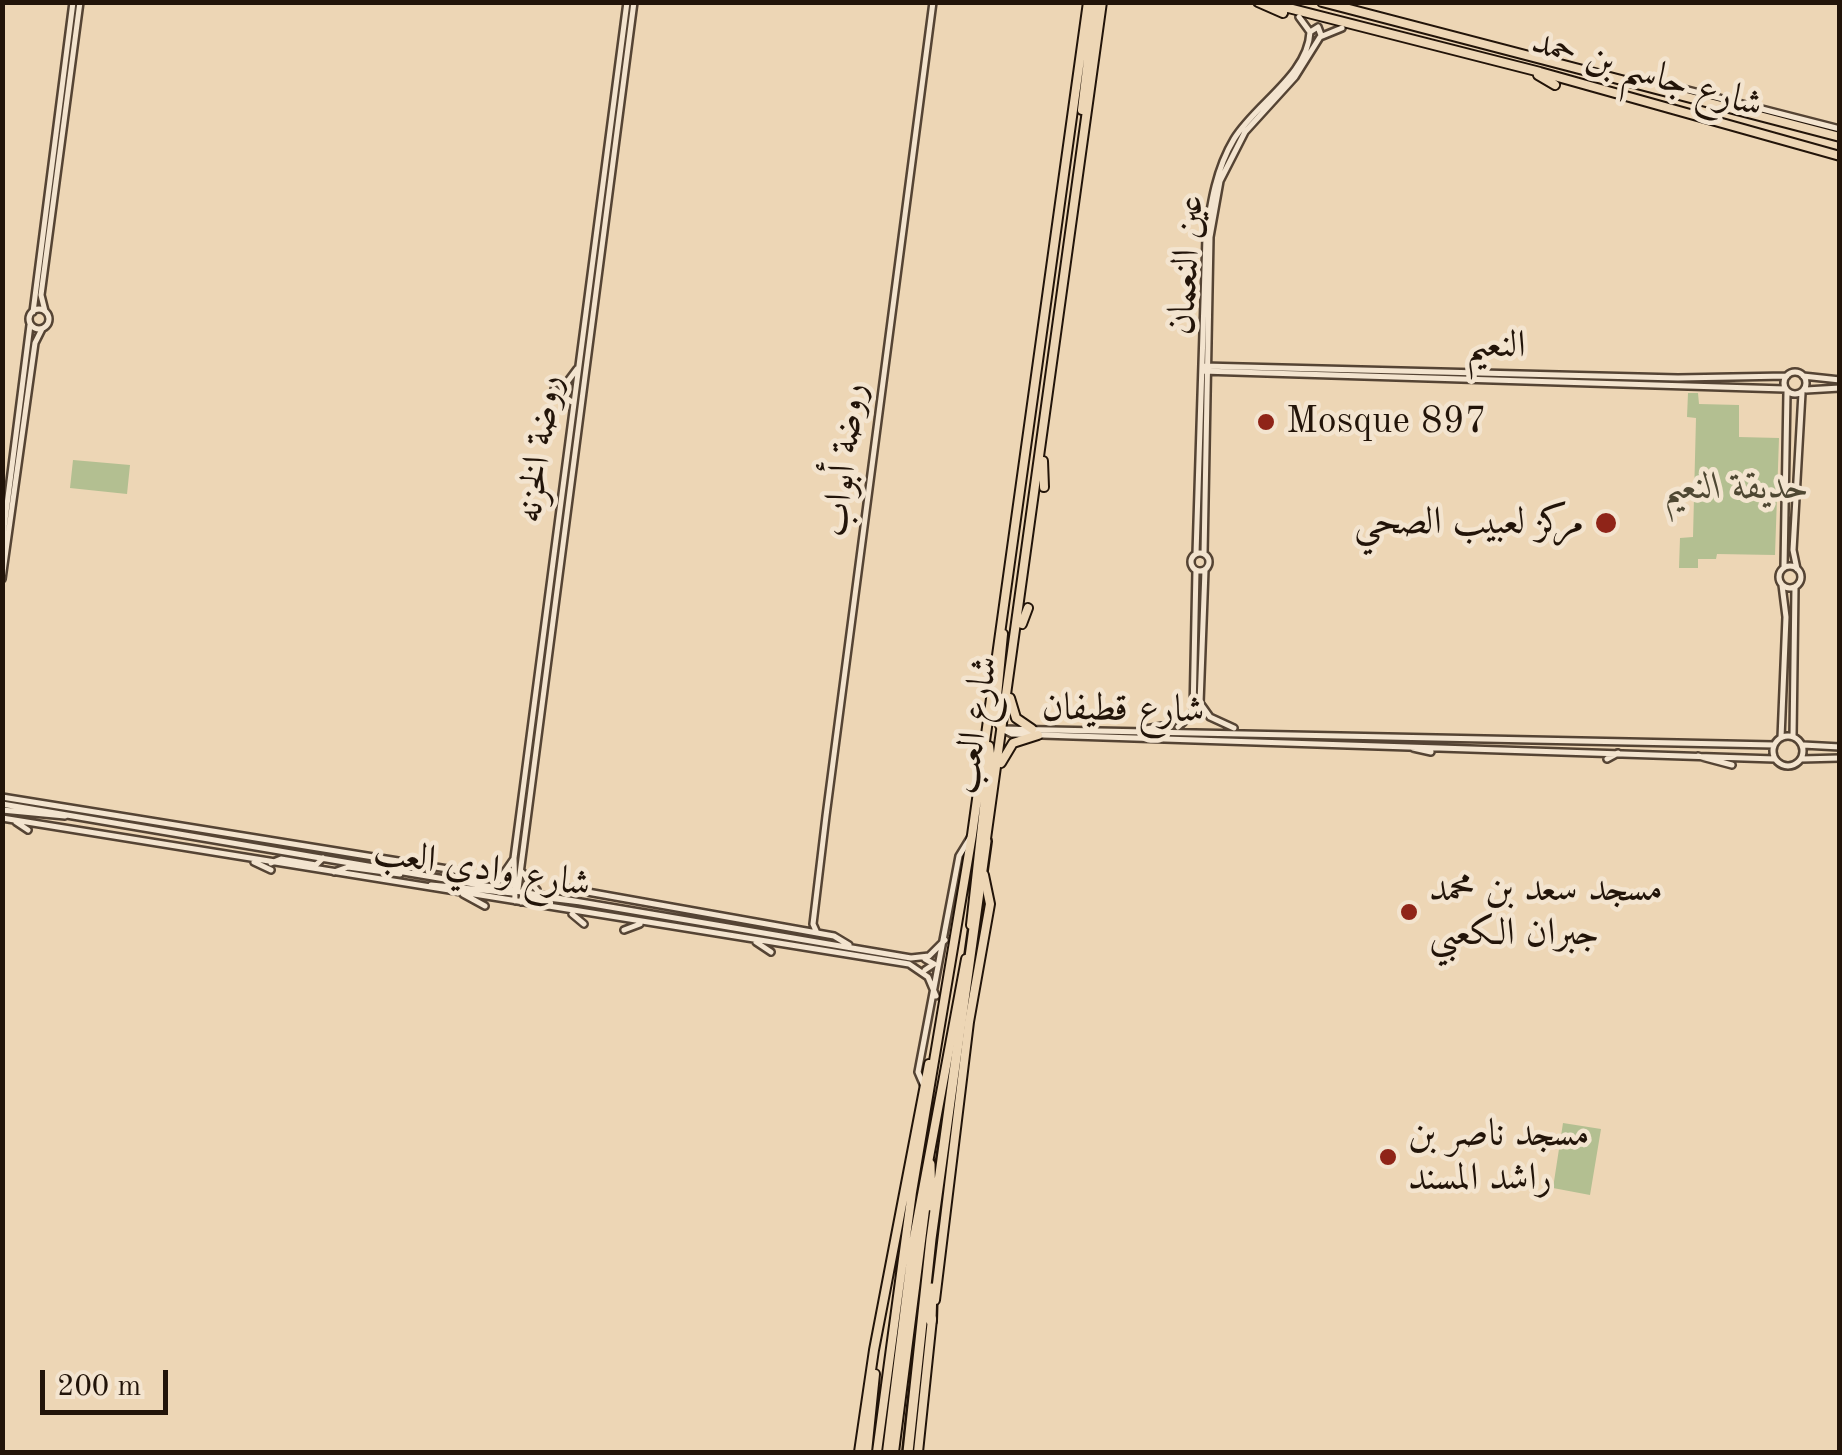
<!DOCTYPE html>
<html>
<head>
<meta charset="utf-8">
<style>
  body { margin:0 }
  #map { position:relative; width:1842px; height:1455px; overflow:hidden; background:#edd6b5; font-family:"Old Standard TT",serif }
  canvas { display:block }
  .frame { position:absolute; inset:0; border:5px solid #221409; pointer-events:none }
  .scale { position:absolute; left:40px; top:1370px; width:128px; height:45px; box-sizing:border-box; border:5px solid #221409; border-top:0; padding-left:12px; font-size:30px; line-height:35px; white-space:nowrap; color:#221409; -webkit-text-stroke:8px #f3e4cf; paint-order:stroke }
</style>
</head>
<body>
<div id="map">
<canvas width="1842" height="1455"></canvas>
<div class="frame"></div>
<div class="scale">200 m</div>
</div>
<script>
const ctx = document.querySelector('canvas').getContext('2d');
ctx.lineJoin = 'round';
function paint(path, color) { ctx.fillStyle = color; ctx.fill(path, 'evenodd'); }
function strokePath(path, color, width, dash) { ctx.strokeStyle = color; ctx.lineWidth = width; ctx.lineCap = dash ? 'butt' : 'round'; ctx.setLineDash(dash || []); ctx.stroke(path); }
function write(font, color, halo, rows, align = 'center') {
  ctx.font = font + ' "Old Standard TT",Amiri,serif'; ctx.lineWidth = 9; ctx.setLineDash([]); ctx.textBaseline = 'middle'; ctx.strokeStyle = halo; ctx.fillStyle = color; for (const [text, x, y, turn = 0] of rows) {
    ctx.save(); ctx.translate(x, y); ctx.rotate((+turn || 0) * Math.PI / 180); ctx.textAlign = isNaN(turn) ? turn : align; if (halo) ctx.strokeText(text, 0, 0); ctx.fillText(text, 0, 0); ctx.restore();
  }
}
paint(new Path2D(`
  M1688,393h10l1,11 40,1v32l40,1 -4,117 -58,-1 -1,5h-18v9h-19l1,-30 13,-1 3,-119 -9,-1z
  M73,460l57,5 -3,29 -57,-6z
  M1563,1123l38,6 -11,66 -37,-7z`), '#b3bf91');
const minor = new Path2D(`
  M1310,32l8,-5 3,8
  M1658,88h22l160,41
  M29 319a10 10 0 1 1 20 0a10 10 0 1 1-20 0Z
  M45,311l-4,-16 39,-293
  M33,312l40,-310
  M1203,366l475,12 109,-2
  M1202,371l583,18
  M1784 383a11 11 0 1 1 22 0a11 11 0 1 1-22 0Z
  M1803,376l37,4
  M565,385l12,-16
  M554,389l18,13
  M1806,390l34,-2
  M2,544l28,-219
  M1191 562a9 9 0 1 1 18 0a9 9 0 1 1-18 0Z
  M1196,554l10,-317c5,-35 10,-68 28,-98 21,-35 74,-64 76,-107l-11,-15
  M1204,554l6,-317 10,-56 25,-49 50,-55 25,-40 22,-9
  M1779 577a11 11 0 1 1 22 0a11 11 0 1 1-22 0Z
  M1784,567l3,-175
  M1797,569l-4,-19 9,-157
  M1205,570l-5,133 10,14 24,11
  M2,579l33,-236 7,-14
  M1178,727l15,-14 3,-143
  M1002,729l10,5 763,25
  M1002,729l772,16
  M1146,729l16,-3
  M1773 751a15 15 0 1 1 30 0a15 15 0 1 1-30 0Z
  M1793,737l2,-150
  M1781,738l5,-121 -4,-32
  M1803,745l37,2
  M1413,748l18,4
  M1698,756l34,9
  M1607,759l11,-6
  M1801,759l39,-1
  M2,797l458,74 14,12
  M2,804l909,154 18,-2 16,-16
  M2,810l63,6
  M2,818l907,146 19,13 8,19
  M16,822l12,8
  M254,862l17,8
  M271,863l10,-4 35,6 7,-7
  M334,872l14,-5 52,7
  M522,872l15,18
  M431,885l82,8
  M495,886l18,-26
  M518,889l116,-887
  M463,894l22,12
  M551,895l14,-7 269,48 15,9
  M515,901l-1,-43 113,-856
  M521,902l2,-7 58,7
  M572,914l12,10
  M624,930l16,-6
  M817,933l-4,-9 13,-108 107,-814
  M756,942l15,10
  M925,970l9,-6 -9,-5
  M924,1086l-6,-14 41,-216 11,-18`);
const major = new Path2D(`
  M1258,2l25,11
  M1265,2l275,70 300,84
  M1322,2l518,135
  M1538,75l17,10
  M1082,110l13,-108
  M1043,461l1,26
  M1022,624l6,-16
  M1010,698l6,20 16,11
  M1002,729l-7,-13 8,-82
  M1001,763l12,-20 25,-8
  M985,846l117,-844
  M971,925l19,-171 -1,-8h-7
  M935,1300l34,-278 21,-118 -6,-29
  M859,1452l15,-102 55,-286
  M867,1452l8,-78
  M877,1452l35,-260 60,-357 116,-833
  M887,1452l26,-209 53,-284
  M894,1452l33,-258
  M918,1452l14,-133`);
const highway = new Path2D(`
  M930,1164l1,42
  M931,1321l1,-33
  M908,1452l23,-213 55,-398`);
strokePath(minor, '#554434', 10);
strokePath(major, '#221409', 12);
strokePath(highway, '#221409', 14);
strokePath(minor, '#f3e4cf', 5);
strokePath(major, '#edd6b5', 8);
strokePath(highway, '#edd6b5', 9);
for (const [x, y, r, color] of [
  [1266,422,10,"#8f2418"],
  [1606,523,12,"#8f2418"],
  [1409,912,10,"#8f2418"],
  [1388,1157,10,"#8f2418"]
]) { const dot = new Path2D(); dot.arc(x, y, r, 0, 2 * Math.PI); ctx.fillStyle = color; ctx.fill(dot); strokePath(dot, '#f3e4cf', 4); }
write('38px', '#221409', '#f3e4cf', [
  ["شارع جاسم بن حمد",1647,74,16],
  ["عين النعمان",1187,265,-86],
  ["النعيم",1496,346,1],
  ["روضة الخزنه",540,449,-82],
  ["روضة أبواب",845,460,-83],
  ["شارع قطيفان",1123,710,1],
  ["شارع العب",976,725,-81],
  ["شارع وادي العب",482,869,9]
]);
write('38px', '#221409', '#f3e4cf', [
  ["Mosque 897",1286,422],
  ["مركز لعبيب الصحي",1584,523,"right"],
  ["مسجد سعد بن محمد",1429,890],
  ["جبران الكعبي",1429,934],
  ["مسجد ناصر بن",1408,1135],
  ["راشد المسند",1408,1179]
], 'left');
write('italic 38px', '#4e4732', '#f3e4cf', [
  ["حديقة النعيم",1736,488]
]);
</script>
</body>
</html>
